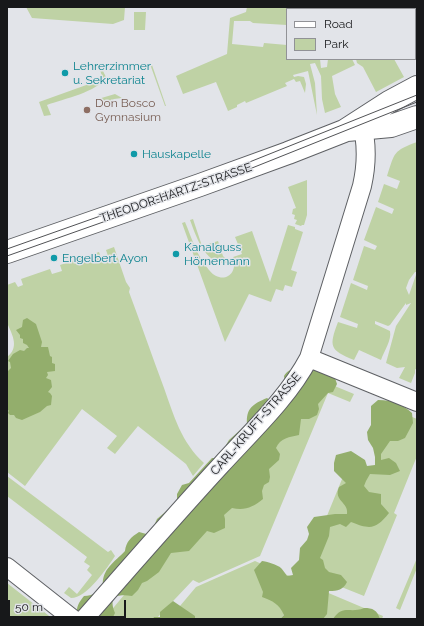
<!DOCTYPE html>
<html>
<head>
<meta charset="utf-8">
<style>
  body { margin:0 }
  #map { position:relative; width:424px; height:626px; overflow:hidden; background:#e2e4e9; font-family:Raleway,sans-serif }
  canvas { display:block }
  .frame { position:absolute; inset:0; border:8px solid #17181a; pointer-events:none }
  .legend { position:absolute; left:286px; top:8px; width:130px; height:52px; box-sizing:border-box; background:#e2e4e9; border:1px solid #919296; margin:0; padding:5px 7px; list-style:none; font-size:12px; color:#17181a }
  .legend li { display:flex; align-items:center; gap:8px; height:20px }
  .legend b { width:20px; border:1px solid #919296 }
  .scale { position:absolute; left:8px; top:600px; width:118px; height:18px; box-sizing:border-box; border:2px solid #17181a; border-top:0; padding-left:5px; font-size:12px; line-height:14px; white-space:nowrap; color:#17181a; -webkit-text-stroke:3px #e2e4e9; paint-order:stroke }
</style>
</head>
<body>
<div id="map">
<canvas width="424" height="626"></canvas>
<div class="frame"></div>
<ul class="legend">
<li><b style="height:5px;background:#fff"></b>Road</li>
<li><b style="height:11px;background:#bfd2a5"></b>Park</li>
</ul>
<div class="scale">50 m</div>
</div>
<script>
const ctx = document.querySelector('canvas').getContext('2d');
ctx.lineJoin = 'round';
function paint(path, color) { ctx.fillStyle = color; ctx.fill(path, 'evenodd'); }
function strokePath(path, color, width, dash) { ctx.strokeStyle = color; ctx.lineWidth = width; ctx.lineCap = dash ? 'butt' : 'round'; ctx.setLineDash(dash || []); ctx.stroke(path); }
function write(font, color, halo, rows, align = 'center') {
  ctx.font = font + ' Raleway,sans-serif'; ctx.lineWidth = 3; ctx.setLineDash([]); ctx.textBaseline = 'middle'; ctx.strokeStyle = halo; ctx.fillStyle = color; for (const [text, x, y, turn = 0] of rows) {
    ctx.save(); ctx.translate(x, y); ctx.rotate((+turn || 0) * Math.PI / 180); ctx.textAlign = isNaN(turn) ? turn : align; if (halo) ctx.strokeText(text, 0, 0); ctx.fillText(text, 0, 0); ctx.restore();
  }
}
paint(new Path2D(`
  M26,7h99l-1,13 -11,4 -81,-6z
  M247,7h77v2h-37v16l-34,-2 -3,-2h-16l-2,23 31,3 1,-4 23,2v14h33l1,9 6,-1 1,-8h24l3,6 -23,11 3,18 6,13 -16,6 -3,-14 -1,-23 -6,-13 -5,1 5,19 2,32 -9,-44 -15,4 1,2 4,-1 6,1 2,7 -1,9 -5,-12 -4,1 -2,-3 -9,4 2,3 -41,17 -1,-2 -8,4v2l-9,4 -12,-29 -33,12 -7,-18 51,-22 3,-36 16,-6z
  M361,7h55l1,1 -2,3 1,7 -1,1v-10h-55z
  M134,12h12l-1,18h-11z
  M356,59h38l10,18 -28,15 -13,-25 -6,-4z
  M150,64l2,1 14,41h-1z
  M99,67h2l5,10c-8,15 -43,22 -59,28l4,10 -7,1 -5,-14 64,-23z
  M115,94l7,4 -8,1 -7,5 -9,-5z
  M417,142v228l-2,-1v4l-4,10 -12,-5 6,-11 -8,1 -11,-5 10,-37 15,-23 -5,2v-2l-16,22 -2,1 -13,-5v3l15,7c2,9 -6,20 -9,29l-22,-10 -5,10c-25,-10 -25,-14 -16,-38l19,6 1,-4 -18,-7 11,-34 16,7 1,-4 -15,-6 11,-34 11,4 2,-4 -13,-6 12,-33 16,7 2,-5 -16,-7 6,-18 13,5 3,-8 -13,-5c8,-24 6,-25 30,-34zM415,272h2l-8,23 -3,-7 3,-8z
  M307,180v35l-3,10h-2l-1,1 -6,-2 2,-4 -3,-1 1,-4 -3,-1 1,-5 3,-1 -8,-21z
  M193,219l9,27 16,-5 5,15 5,5 -1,2c-22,2 -31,-27 -37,-43z
  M185,222c7,17 12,34 24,48 12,15 30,6 24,-13l9,-3 -7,-17 17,-6 18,51 18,-57 7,2v2l8,3 -12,38 6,2 -5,15 -7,-2 -2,6 -7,-2 -5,13 -22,-8 -24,48 -43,-119z
  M114,247l12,35 4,6 -1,4c12,32 23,64 35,96 10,28 17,54 40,75l-11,13 -7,-12 -48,-38 -23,28 -8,-6 10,-12 -35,-27 -57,77 -18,-14v-115c12,-9 6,-21 1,-32l-1,-1v-39l8,-3 3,5 5,-2 -2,-6 29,-10 2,5 10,-3 -2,-6 39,-13 2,6 7,-2 -2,-6z
  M308,375l46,19 -4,8 -22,-9 -68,163 -61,27 -6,-3 -37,39h-52z
  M398,411l19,8v37l-23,57 3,2 -33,81 -60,-24 45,-110 23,10z
  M7,476l101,76 3,-2 4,6c-8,12 -28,42 -44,42l-7,-5 5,-6 8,7 15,-19 -5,-5 3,-4 -6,-4 3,-5 -80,-61z
  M417,558v10l-17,42 -4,-2z
  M255,561l55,24 -30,34h-111l27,-32z
  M7,583l46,36h-46z
  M319,589l64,27 -1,3h-90z`), '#bfd2a5');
paint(new Path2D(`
  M27,318l9,6 6,18 -1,5h7l2,9 2,1v6l3,1v7l-8,1 1,3 -2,3 5,2 1,7 -4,5 2,1 2,3 -1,9 -4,1 -7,6 -18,8 -6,-2 -2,-3h-4l-2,-2 1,-3 -2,1v-39l4,-4 -1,-6 -2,-1 5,-7 7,-4 4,1 3,-3h2l-2,-3 -4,-2v-4l-3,-1v-3l-4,-5 6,-3 1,-7z
  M312,366l23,12 2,6 -4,8 -5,1 -10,11 1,5 -2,6 -8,4h-8l-2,16c-9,2 -19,3 -23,13l4,6 -1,6 -10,9 1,8 -1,5 -5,3 -2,6 1,8c-10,8 -18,12 -31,9l-8,7 1,4v9l-11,5 -7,-2 -18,20 -18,2 -12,19 -12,9 -5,2 -4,7 -6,6c-15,-2 -24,0 -17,17l-3,6h-30l-5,-4c-1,-8 2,-13 7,-19 9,0 13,-4 19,-9 -2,-18 12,-25 22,-36 1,-9 6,-14 14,-19l11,3 7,-16 20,-17v-8l5,-9 7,-2 23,-25h7l10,-3 -3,-10 3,-5 18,-16c-1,-16 6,-20 20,-26l5,4 13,-18 -1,-8c6,-10 18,-8 28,-10z
  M378,400c14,0 24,4 34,13l1,10 -8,15 -7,3h-8l-9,13v6l8,-2 7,5 4,8 -10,4 -20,-1 -4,7 -2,5 5,6 12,2v10l8,9c-13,16 -18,17 -38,9l-5,5 -6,-3 -10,3 -1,9 -9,22 3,2 2,8 4,4 12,3 6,7c-4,8 -9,9 -18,9l-2,23 -4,5h-43l4,-4c-5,-11 -11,-14 -22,-18l1,-5 -9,-22 8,-9c4,0 16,4 19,7 2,2 4,5 6,8l6,-1 -2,-7 8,-8 1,-12 7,-8 2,-6 -2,-7 7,-10 21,-3h12c2,-12 -14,-13 -8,-27l7,-4 -12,-12v-8l2,-8 15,-4 14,9 2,6 8,-1v-8l-2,-9 -5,-8 -1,-8 4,-7v-19z
  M173,601l22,15v3h-42l1,-2h6v-5z
  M364,608c9,0 13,2 16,11h-47c10,-15 17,-5 31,-11z`), '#93ae6c');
const minor = new Path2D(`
  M309,358l108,44
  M7,567l66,52
  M84,619c45,-51 90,-103 137,-154 30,-33 67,-67 88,-107l53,-172c5,-22 5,-45 -1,-66`);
const secondary = new Path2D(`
  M347,130l44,-4 26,-9
  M7,252l193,-67 88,-32 56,-22 45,-29 28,-15`);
strokePath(minor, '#5e6064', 20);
strokePath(secondary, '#5e6064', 24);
strokePath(minor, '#fff', 18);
strokePath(secondary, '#fff', 22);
strokePath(new Path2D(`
  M7,249l215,-76 195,-78
  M7,256l215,-76 195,-78`), '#515255', 1);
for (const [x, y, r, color] of [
  [65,73,4,"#0f9aa8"],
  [87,110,4,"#8d6e63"],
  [134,154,4,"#0f9aa8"],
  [176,254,4,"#0f9aa8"],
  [54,258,4,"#0f9aa8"]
]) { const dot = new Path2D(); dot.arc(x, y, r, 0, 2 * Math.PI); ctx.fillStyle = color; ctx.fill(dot); strokePath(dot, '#e2e4e9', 1.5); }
write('12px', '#0d838f', '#e2e4e9', [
  ["Lehrerzimmer",73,66],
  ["u. Sekretariat",73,80],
  ["Hauskapelle",142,154],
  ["Kanalguss",184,247],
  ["Hörnemann",184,261],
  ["Engelbert Ayon",62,258]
], 'left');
write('12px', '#785e54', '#e2e4e9', [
  ["Don Bosco",95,103],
  ["Gymnasium",95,117]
], 'left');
write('12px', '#17181a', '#e2e4e9', [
  ["THEODOR-HARTZ-STRASSE",176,193,-19],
  ["CARL-KRUFT-STRASSE",256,424,-49]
]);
</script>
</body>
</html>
